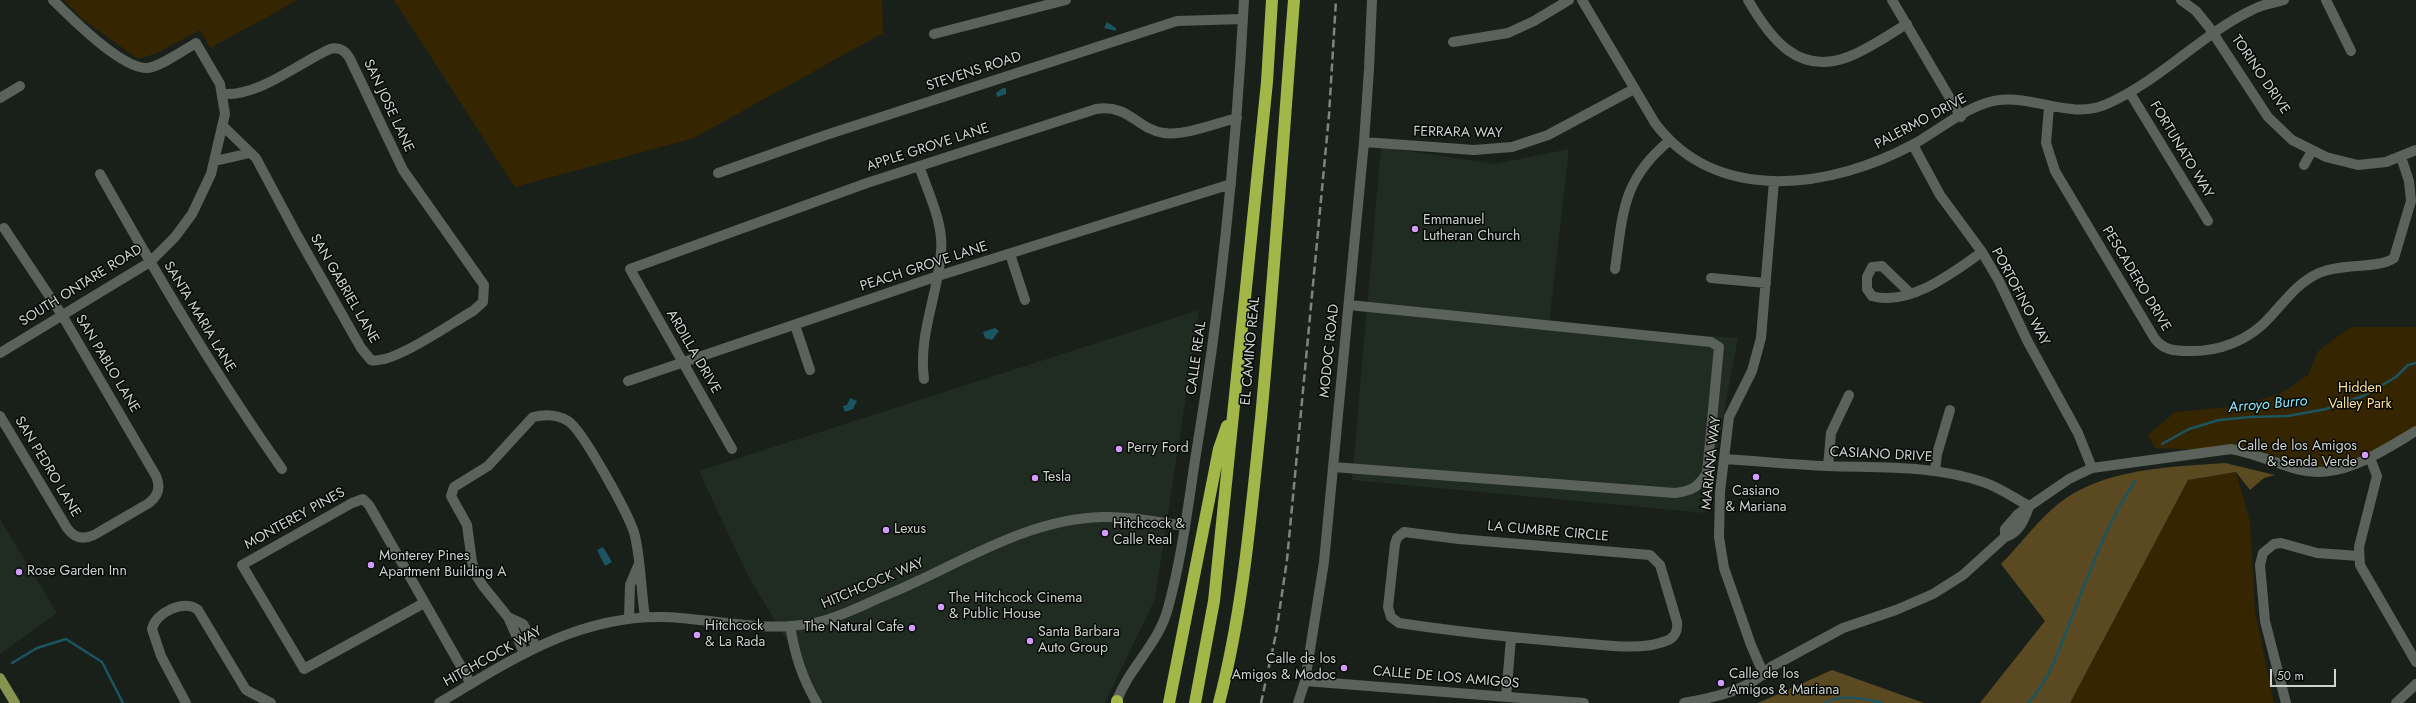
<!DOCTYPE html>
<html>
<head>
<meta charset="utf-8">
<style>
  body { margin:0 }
  #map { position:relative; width:2416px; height:703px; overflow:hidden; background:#19201a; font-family:Jost,sans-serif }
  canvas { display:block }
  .scale { position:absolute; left:2270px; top:669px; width:66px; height:18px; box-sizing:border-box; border:2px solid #ced3cf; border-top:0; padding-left:5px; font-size:12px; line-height:14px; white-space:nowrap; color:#ced3cf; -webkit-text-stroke:3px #060907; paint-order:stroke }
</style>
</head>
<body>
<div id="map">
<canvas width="2416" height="703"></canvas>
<div class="scale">50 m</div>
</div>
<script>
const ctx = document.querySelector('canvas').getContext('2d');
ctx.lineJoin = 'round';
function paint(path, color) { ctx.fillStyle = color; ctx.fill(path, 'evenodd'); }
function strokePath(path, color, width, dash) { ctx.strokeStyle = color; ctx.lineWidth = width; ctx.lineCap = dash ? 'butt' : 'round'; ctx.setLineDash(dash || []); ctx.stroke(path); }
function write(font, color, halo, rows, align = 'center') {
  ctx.font = font + ' Jost,sans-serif'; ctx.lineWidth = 3; ctx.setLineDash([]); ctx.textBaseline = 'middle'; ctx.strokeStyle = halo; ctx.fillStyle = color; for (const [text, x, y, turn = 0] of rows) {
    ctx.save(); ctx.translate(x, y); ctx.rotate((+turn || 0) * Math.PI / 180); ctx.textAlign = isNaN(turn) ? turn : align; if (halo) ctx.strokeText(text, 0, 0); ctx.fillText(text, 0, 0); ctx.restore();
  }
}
paint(new Path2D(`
  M1381,147l114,17 74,-15 -20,175 189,14 -33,175 -353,-33z
  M1199,310l-44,289 -50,104h-281l-77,-129 -48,-103z
  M0,519l57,94 -57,41z`), '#202b22');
paint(new Path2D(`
  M64,0h234l-88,48 -10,-18 -45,24 -17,5 -58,-42z
  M394,0h488l1,33 -189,105 -179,49z
  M2351,327h65v104l-26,16 -65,25 -111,-22 -59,-2 -7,-13 27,-23 65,-6 42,-13 26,-18 11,-25z
  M2236,472l14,50 5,89 19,92h-204l118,-223z`), '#352601');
paint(new Path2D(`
  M2225,463l50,12 -11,3 -14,12 -14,-18 -48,8 -118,223h-90l65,-82 -44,-57c19,-19 36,-43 57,-60 45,-36 112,-37 167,-41z
  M1832,670l92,33h-166z`), '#5b4a21');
paint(new Path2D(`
  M1107,22l9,6v3l-12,-3z
  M1003,88h3v6l-9,3 -1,-4z
  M995,328l4,3 -7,9 -7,-2 -2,-6z
  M850,398l7,3 -4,8 -8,3 -2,-6 4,-1z
  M603,547l9,15 -7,4 -8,-16z`), '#1a5561');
strokePath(new Path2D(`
  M2162,444l27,-15 30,-9 31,-3 38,-1 38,-7 37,-13 33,-19 12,-12 8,-2
  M12,663l25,-15 29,-9 36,23 21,41
  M1825,703c14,-10 42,-4 58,0
  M2028,703c24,-26 32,-57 45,-89 18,-46 34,-91 62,-133`), '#1a5561', 2.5);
strokePath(new Path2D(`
  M1582,0l73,123c62,83 178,65 259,21 23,-13 47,-33 72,-41 40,-14 81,19 121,1 54,-24 94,-70 147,-95 9,-5 20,-6 30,-9
  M1748,0c22,38 50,76 100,57 21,-8 40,-22 59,-33
  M1892,0l69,117
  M2181,0l15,11 13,16 59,90 24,23 34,17 32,8 28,-3 30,-12
  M2326,0l25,51
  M934,34l132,-34
  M1453,42l55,-9 26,-12 35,-21
  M2130,93l78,128
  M223,94c37,2 74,-30 107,-45 10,-3 17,3 21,12l52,109 81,115 -1,17 -10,9c-22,12 -80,54 -102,49l-10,-12 -64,-113 -41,-77 -32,-31
  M0,98l20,-12
  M2049,107l-3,36 9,28 100,168c9,11 19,12 33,12 30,1 61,-10 82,-34 16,-17 27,-34 49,-44 22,-10 60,-4 75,-15l17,-57 -2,-20 -8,-24
  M1364,142l110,8 38,-3 36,-12 86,-46
  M1913,145l27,50 42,57 17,29 29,61 50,91 14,35
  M215,161l35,-8
  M2304,165l8,-14
  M919,166c9,26 25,58 22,86 -3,43 -23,83 -17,127
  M718,173l108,-38 351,-114 66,-2
  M100,174c57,101 115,200 182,295
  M1010,254l15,46
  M1615,269c8,-56 7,-89 54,-128
  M1711,278l55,5
  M1910,293l-28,-27 -10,1 -5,10v12l5,7c37,11 82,-24 110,-44
  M795,325l15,45
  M0,353l150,-91 25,-25 17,-23 19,-40 14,-60 -5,-30 -24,-41c-12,7 -36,24 -49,25 -25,1 -76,-50 -94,-68
  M628,381l310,-105 293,-92
  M0,416l67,112c7,10 16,12 27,7l55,-32c9,-7 12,-16 7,-27l-94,-161 -58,-87
  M732,449l-102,-180 237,-86 229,-74c34,-5 40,20 68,24 21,3 52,-10 73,-15
  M2370,458l7,18 -18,71 1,18 56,97
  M1724,459c35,2 69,6 103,7 52,2 106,-1 156,16 16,5 31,16 46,24
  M1828,466l3,-33 18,-38
  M1333,467l342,26c17,-2 23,-6 32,-20l12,-126 -8,-5 -362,-37
  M1935,471l2,-17 13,-44
  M1404,532l55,7 191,16 10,10 17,57c1,8 -2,16 -11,19 -26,10 -61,4 -88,2 -60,-5 -120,-11 -179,-20l-8,-6 -3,-10 7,-63 2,-6z
  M2005,537v-8l13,-15 51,-35 23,-11 139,-19c23,4 46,15 69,21 42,10 82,-19 116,-39
  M424,603l-120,66 -62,-104 110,-62 11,-4 6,6 102,179
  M508,617l15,7 13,22
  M629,619l1,-34 8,-19
  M790,626c5,29 12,52 27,77
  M524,653l-16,-36 -25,-31 -7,-11 -4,-13 -5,-37 -16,-29 3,-9 34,-21 45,-49c12,-3 24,-3 35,4 14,8 63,97 67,115 6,26 6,55 10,81
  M1764,675l-13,-30 -27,-77 -5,-31 1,-45 9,-75 23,-46 9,-33 13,-157
  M1305,681l279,22
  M1506,697l5,-59
  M186,703l-25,-47 -9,-27c3,-16 33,-31 46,-19l48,80 25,13
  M439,703c72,-43 138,-88 226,-86 52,2 101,17 153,5 26,-6 49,-19 73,-29 69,-29 135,-74 211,-76 28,-1 55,5 83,9
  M1116,703c12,-35 43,-59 52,-95 14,-50 20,-103 28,-154 25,-150 40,-302 48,-454
  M1298,703l7,-22 19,-119 40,-420 5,-73 3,-69
  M1684,703c32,-6 64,-12 87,-36l72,-39 53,-18 37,-16 30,-19 42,-38c14,-4 20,-18 24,-31
  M2286,703l-21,-82 -5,-56 3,-12 11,-9 7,-1 36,10 42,3
  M2396,703l20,-19`), '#5a625b', 10);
strokePath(new Path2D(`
  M0,678l15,25`), '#869450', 10);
strokePath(new Path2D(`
  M1117,701v2
  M1169,703l50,-254 8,-23
  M1195,703l19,-102 53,-519 5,-82
  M1219,703c24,-92 32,-190 42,-285 13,-139 22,-279 33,-418`), '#a3b648', 12);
strokePath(new Path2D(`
  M1261,703l15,-69 11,-74 42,-445 7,-115`), '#7e847f', 2.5, [8, 4]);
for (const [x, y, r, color] of [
  [1415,229,4,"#d39cfc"],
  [1119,449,4,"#d39cfc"],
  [2365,455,4,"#d39cfc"],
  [1756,477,4,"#d39cfc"],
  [1035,478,4,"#d39cfc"],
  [886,530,4,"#d39cfc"],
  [1105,533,4,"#d39cfc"],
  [371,565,4,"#d39cfc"],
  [19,572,4,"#d39cfc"],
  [941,607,4,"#d39cfc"],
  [912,628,4,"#d39cfc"],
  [697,635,4,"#d39cfc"],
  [1030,641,4,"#d39cfc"],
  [1344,668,4,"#d39cfc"],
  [1721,683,4,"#d39cfc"]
]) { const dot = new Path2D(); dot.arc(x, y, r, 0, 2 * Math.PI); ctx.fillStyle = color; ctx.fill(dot); strokePath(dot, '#060907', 1.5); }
write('14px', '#ced3cf', '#060907', [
  ["STEVENS ROAD",974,72,-18],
  ["TORINO DRIVE",2260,75,56],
  ["SAN JOSE LANE",388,106,65],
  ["PALERMO DRIVE",1921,122,-28],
  ["FERRARA WAY",1458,133,1],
  ["APPLE GROVE LANE",928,148,-18],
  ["FORTUNATO WAY",2181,150,59],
  ["PEACH GROVE LANE",924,267,-18],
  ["PESCADERO DRIVE",2136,279,59],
  ["SOUTH ONTARE ROAD",81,286,-32],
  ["SAN GABRIEL LANE",344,289,60],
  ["PORTOFINO WAY",2020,297,62],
  ["SANTA MARIA LANE",199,317,59],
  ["EL CAMINO REAL",1251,351,-85],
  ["MODOC ROAD",1330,351,-84],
  ["ARDILLA DRIVE",693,352,60],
  ["CALLE REAL",1197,358,-82],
  ["SAN PABLO LANE",107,364,59],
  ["CASIANO DRIVE",1881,455,3],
  ["MARIANA WAY",1712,463,-84],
  ["SAN PEDRO LANE",47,467,59],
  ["MONTEREY PINES",295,519,-29],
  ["LA CUMBRE CIRCLE",1548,532,5],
  ["HITCHCOCK WAY",873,584,-23],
  ["HITCHCOCK WAY",493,657,-29],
  ["CALLE DE LOS AMIGOS",1446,678,5]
]);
write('14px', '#ced3cf', '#060907', [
  ["Emmanuel",1423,221],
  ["Lutheran Church",1423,237],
  ["Calle de los Amigos",2357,447,"right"],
  ["& Senda Verde",2357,463,"right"],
  ["Perry Ford",1127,449],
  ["Tesla",1043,478],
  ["Casiano",1756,492,"center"],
  ["& Mariana",1756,508,"center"],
  ["Hitchcock &",1113,525],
  ["Calle Real",1113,541],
  ["Lexus",894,530],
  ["Monterey Pines",379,557],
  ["Apartment Building A",379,573],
  ["Rose Garden Inn",27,572],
  ["The Hitchcock Cinema",949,599],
  ["& Public House",949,615],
  ["Hitchcock",705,627],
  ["& La Rada",705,643],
  ["The Natural Cafe",904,628,"right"],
  ["Santa Barbara",1038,633],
  ["Auto Group",1038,649],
  ["Calle de los",1336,660,"right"],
  ["Amigos & Modoc",1336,676,"right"],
  ["Calle de los",1729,675],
  ["Amigos & Mariana",1729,691]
], 'left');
write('14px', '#fedf9b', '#060907', [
  ["Hidden",2360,389],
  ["Valley Park",2360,405]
]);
write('italic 15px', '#8ae6fb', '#060907', [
  ["Arroyo Burro",2268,405,-5]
]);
</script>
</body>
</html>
